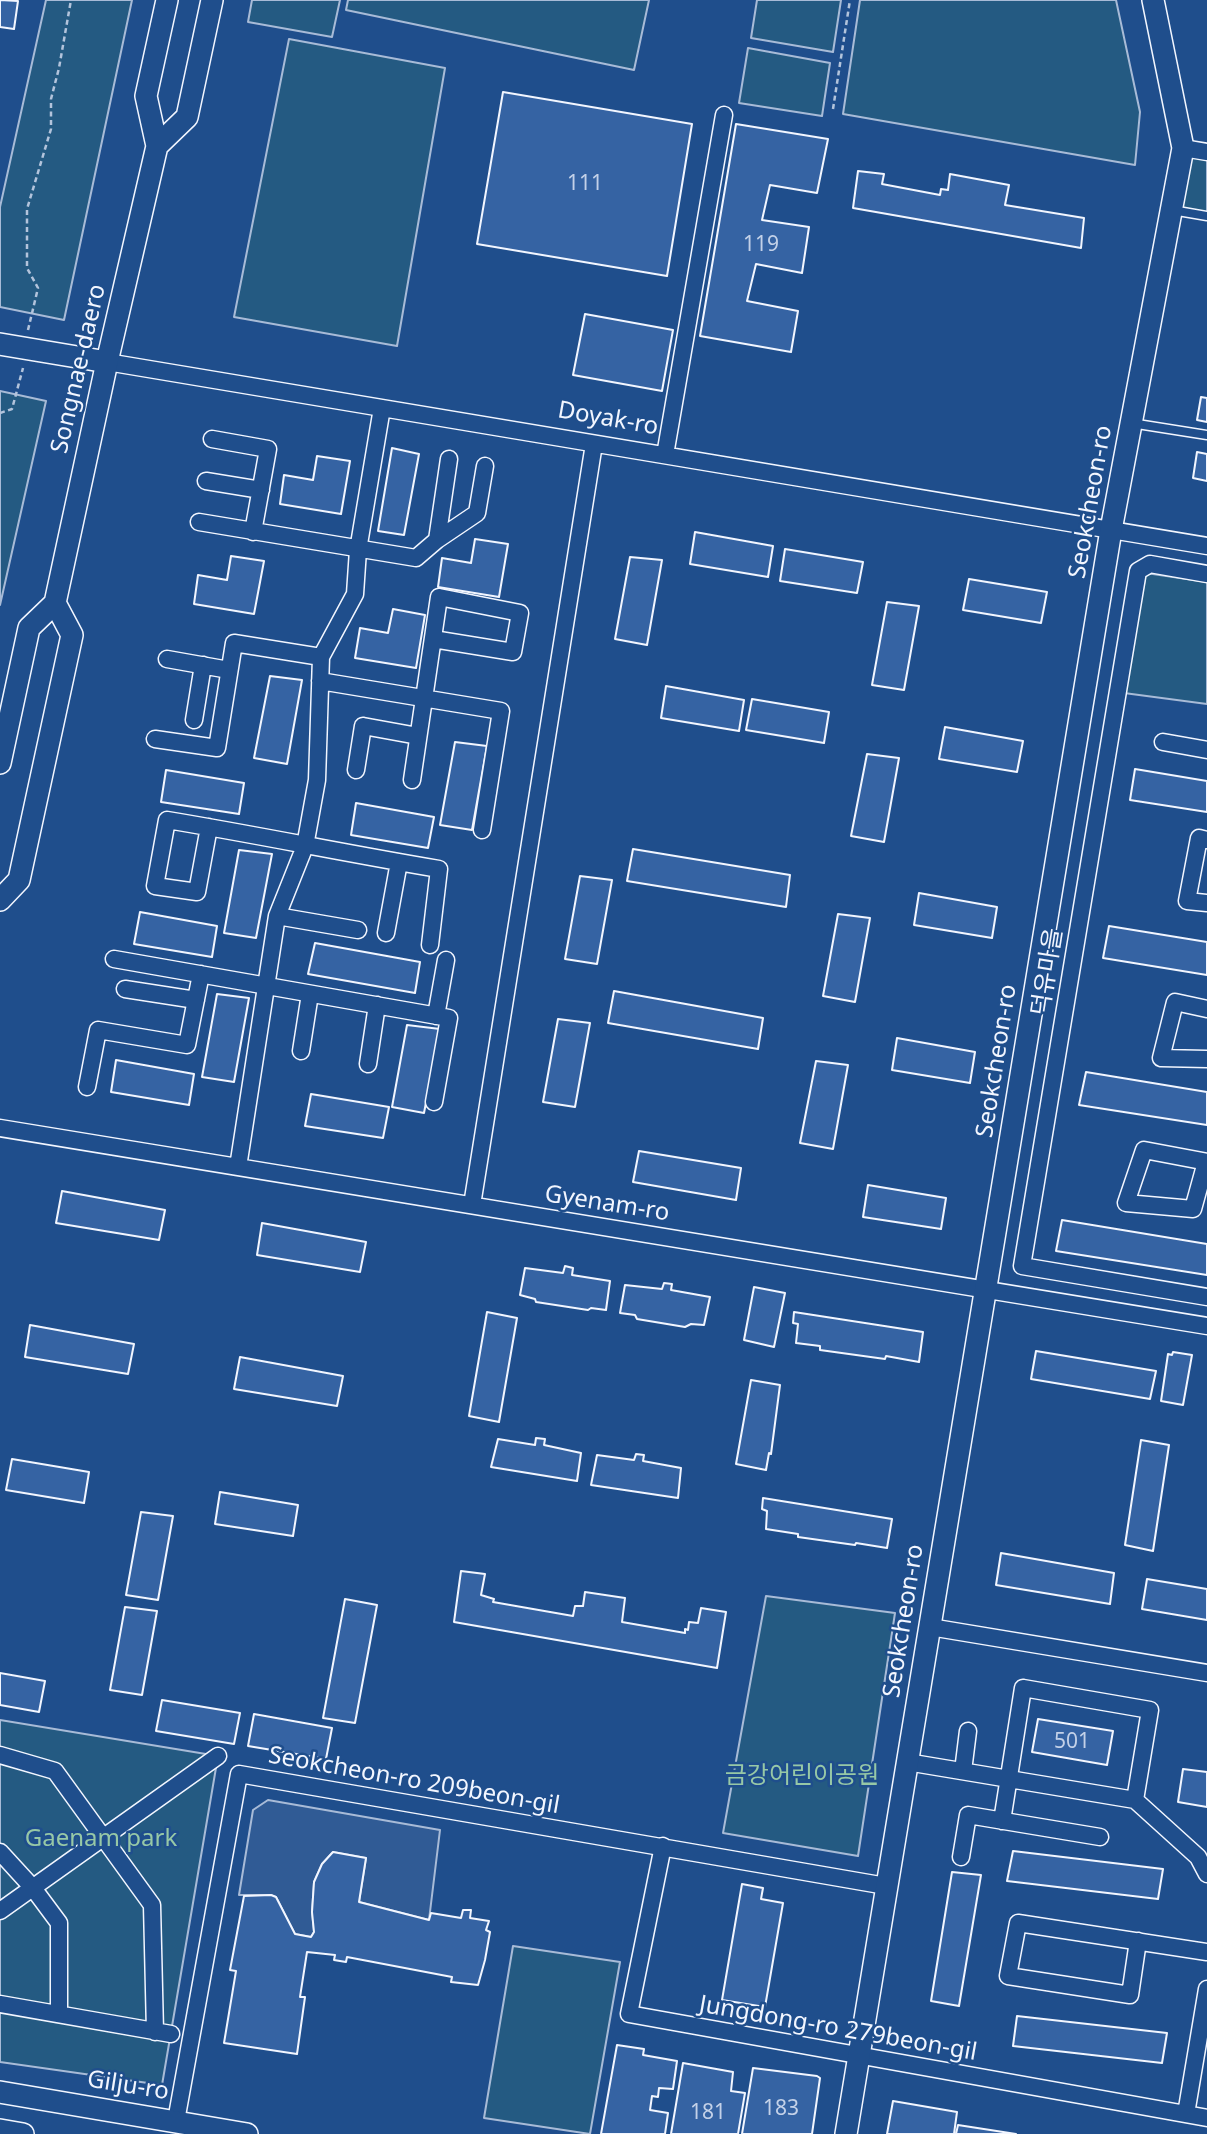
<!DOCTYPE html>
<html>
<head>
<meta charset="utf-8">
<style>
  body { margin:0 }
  canvas { display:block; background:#1f4e8c }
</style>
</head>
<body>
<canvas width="1207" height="2134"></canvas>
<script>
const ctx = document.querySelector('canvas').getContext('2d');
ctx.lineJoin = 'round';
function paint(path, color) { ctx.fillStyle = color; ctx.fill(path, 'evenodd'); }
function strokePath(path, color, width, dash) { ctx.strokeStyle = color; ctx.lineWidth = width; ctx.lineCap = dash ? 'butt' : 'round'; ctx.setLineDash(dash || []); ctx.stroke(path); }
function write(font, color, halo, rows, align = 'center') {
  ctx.font = font + ' "Noto Sans","Noto Sans KR",sans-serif'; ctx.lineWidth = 5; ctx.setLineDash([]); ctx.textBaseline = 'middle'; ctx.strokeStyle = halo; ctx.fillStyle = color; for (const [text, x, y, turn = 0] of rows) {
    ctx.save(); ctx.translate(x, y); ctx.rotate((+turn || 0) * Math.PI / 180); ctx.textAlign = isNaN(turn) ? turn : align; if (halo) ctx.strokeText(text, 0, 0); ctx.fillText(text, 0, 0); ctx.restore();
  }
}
const green = new Path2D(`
  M46,0h86l-68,320 -64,-13v-100z
  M252,0h88l-8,37 -84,-15z
  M348,0h301l-15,70 -288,-60z
  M757,0h84l-8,52 -82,-14z
  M860,0h256l24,112 -5,53 -292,-51z
  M289,39l156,29 -48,278 -163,-29z
  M748,48l82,15 -8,53 -83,-13z
  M1183,148l24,4v64l-35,-6z
  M0,391l46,10 -46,204z
  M1146,573l61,9v122l-83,-11z
  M766,1596l129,17 -37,243 -135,-23z
  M0,1720l218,36 -56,329 -162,-23z
  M513,1946l107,16 -30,172 -106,-16z`);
paint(green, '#245a82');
strokePath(green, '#a8bbd7', 2);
const parking = new Path2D(`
  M268,1800l172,30 -11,90 -70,-18 7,-44 -33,-6 -11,12 -8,18 -2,30 2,20 -3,5 -16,-3 -19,-37 -5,-2h-32l14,-85z`);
paint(parking, '#305b95');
strokePath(parking, '#a8bbd7', 2);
const building = new Path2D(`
  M0,0l18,1 -4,28 -14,-2z
  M503,92l189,32 -25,152 -190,-32z
  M736,124l92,15 -11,54 -47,-8 -8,35 47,7 -7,46 -46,-9 -9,37 51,10 -7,41 -91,-16z
  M858,171l26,3 -2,10 58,11 1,-6 7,1 2,-16 59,11 -4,20 79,13 -3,30 -228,-40z
  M585,314l88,16 -11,61 -89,-16z
  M1201,397l6,1v24l-10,-2z
  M392,448l27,6 -15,81 -26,-4z
  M1197,452l10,2v27l-14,-3z
  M317,456l33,5 -9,53 -61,-10 4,-29 29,5z
  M695,532l78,14 -5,31 -78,-13z
  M475,539l33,5 -9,53 -61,-10 4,-29 29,5z
  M785,549l78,13 -6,31 -77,-12z
  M231,556l33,5 -10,53 -60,-10 4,-29 29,5z
  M630,557l32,3 -15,85 -32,-6z
  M969,579l78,13 -6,31 -78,-13z
  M887,602l32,4 -15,84 -32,-5z
  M393,609l32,6 -9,53 -61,-10 5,-30 28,5z
  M270,676l32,4 -15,84 -33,-6z
  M666,686l78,14 -5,31 -78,-13z
  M752,699l77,13 -5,31 -78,-13z
  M945,727l78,14 -6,31 -78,-13z
  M455,742l32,4 -15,84 -32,-5z
  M867,754l32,4 -15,84 -33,-6z
  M1135,769l72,12v31l-77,-12z
  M166,770l78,13 -5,31 -78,-12z
  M356,803l78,14 -6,31 -77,-13z
  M633,849l157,26 -4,32 -159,-26z
  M239,850l33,4 -16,84 -32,-5z
  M580,876l32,4 -15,84 -32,-5z
  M919,893l78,14 -5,31 -78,-13z
  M140,912l77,14 -5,31 -78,-13z
  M838,914l32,4 -15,84 -32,-6z
  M1109,926l98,16v33l-104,-17z
  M315,943l105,19 -5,31 -107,-19z
  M614,991l149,27 -5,31 -150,-26z
  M217,994l32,4 -15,84 -32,-5z
  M558,1019l32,4 -15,84 -32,-5z
  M407,1025l33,4 -16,84 -32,-6z
  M897,1038l78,14 -5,31 -78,-13z
  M116,1060l78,14 -5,31 -78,-13z
  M816,1061l32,4 -15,84 -33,-6z
  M1086,1072l121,20v33l-128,-20z
  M311,1094l78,13 -6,31 -78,-12z
  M639,1151l102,17 -5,32 -103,-18z
  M868,1185l78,13 -5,31 -78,-12z
  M62,1191l103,19 -6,30 -103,-17z
  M1062,1220l145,24v31l-151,-24z
  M262,1223l104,19 -6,30 -103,-17z
  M565,1266l8,2 -1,7 38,6 -4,29 -15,-2 -3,2 -52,-8 -1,-3 -15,-4 5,-27 38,5z
  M664,1283l8,1 -1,6 39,7 -6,28 -13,-1 -6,3 -48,-8 -2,-4 -15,-2 5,-28 37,4z
  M754,1287l31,6 -11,54 -30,-7z
  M487,1312l30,6 -18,104 -30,-6z
  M794,1312l129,20 -4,30 -33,-6 -1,3 -65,-9v-4l-24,-3 2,-19 -5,-1z
  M30,1325l104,19 -6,30 -103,-17z
  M1036,1351l120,20 -6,28 -119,-20z
  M1173,1352l19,3 -9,50 -22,-4 7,-47 4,1z
  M240,1357l103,19 -6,30 -103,-17z
  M751,1380l29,5 -9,69 -2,-1 -3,17 -30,-6z
  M536,1438l9,1 -1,6 37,8 -4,28 -86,-14 7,-28 37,6z
  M1141,1440l28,5 -16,106 -28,-6z
  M636,1454l8,1 -1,6 38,7 -3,30 -87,-13 6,-30 37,5z
  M12,1459l77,13 -5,31 -78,-13z
  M220,1492l78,13 -5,31 -78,-12z
  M763,1498l129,21 -5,29 -31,-5 -1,2 -57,-8v-3l-32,-5 1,-18 -5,-2z
  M141,1512l32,4 -15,84 -32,-5z
  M1001,1553l113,20 -4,31 -114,-19z
  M461,1571l24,3 -4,21 13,4 -1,3 80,14 2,-10h8l2,-14 40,6 -3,24 63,11v-4l3,1 1,-8 9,1 3,-15 25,4 -9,56 -263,-46z
  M1147,1579l60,10v31l-65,-11z
  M345,1599l32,6 -22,118 -32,-5z
  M125,1607l32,4 -15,84 -32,-5z
  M0,1673l45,8 -6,31 -39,-7z
  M162,1700l78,13 -6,31 -78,-13z
  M254,1714l78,14 -6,31 -78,-13z
  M1038,1719l75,12 -6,34 -75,-13z
  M1183,1769l24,3v35l-29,-5z
  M1013,1851l150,18 -5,30 -151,-18z
  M333,1852l33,6 -7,44 70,18 2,-7 30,5 2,-8h8l-1,8 19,3 -3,9 4,2 -5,28 -7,25 -27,-3 1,-5 -105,-20 -1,5 -12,-2 1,-5 -28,-3 -7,45h5l-8,57 -73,-11 12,-72 -6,-1 14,-74 27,-1 5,2 19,37 16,3 3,-5 -2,-20 2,-30 8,-18z
  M952,1872l29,3 -22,131 -28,-5z
  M742,1884l21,4 -2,11 22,4 -18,104 -43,-7z
  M1017,2016l150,17 -5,30 -149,-17z
  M617,2045l27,4 -1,6 34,6 -4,28 -14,-1 -1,9 -6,-1 -2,14 18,3 -3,21h-64z
  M683,2063l50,9 -2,19 14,2 -7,41h-67z
  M753,2068l64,8 3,2 -8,56h-70z
  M893,2101l64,11 -3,22h-67z
  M958,2125l58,9h-60z`);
paint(building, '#3563a3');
strokePath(building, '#f2f6ff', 2);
const lane = new Path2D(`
  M1172,210l35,6
  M1131,423l76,12`);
const street = new Path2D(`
  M1183,148l24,4
  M107,362l1100,184
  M212,439l56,10 -15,83
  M665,455l59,-340
  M206,481l55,9
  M199,522l217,36 21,-18 12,-81
  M437,540l40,-27 8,-47
  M1207,574l-57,-10 -12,7 -116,695 185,31
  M167,659l62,11
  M320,681l181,30 -19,119
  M194,720l9,-55
  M155,739l62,9 17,-105 87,14
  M1163,742l44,8
  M356,770l7,-44 55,10
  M412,780l27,-183 81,16 -7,39 -80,-13
  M209,827l-12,65 -42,-6 12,-66c91,15 182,34 272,49l-9,76
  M1207,840l-8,-2 -12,63 20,2
  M277,916l81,14
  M386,933l13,-71
  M114,959l335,59 -15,84
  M125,989l71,11
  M1207,1009l-32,-7 -14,56 46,1
  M436,1016l10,-56
  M301,1051l9,-57
  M368,1064l9,-59
  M87,1087l11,-57 89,15 14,-71
  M0,1128l1207,198
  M1206,1162l-13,47 -67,-6 18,-53 63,12
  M238,1167l39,-251 28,-70 12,-66 4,-123 34,-63 3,-44 24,-142
  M472,1205l122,-761
  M930,1627l277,46
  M0,1755l55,16 97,134 3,127
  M907,1762l228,38 63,57 9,17
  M963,1771l5,-40
  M1002,1821l21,-133 127,22 -15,90
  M663,1846l-34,168 578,104
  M0,1852l33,36 26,35v91
  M961,1857l7,-42 132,22
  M0,1911l218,-155
  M1138,1941l-8,54 -122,-19 10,-53 189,29
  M0,2004l171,30
  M1186,2114l21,-125
  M176,2121l63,-347 647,112`);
const secondary = new Path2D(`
  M157,146l30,-29 25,-117
  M0,344l107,18
  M0,763l29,-135 26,-25 52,-241 50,-216 -11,-50 21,-96
  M0,900l19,-20 53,-245 -17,-32
  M0,2092l247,42
  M0,2130l23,4
  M846,2134l265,-1604 72,-382 -30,-148`);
strokePath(lane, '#f2f6ff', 11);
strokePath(street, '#f2f6ff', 19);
strokePath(secondary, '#f2f6ff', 24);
strokePath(new Path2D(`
  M833,109l17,-109
  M28,330l10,-42 -11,-20v-59l24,-80v-30l8,-31 12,-68
  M0,413l12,-4 11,-41`), '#b3c4dc', 2.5, [5, 3.5]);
strokePath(lane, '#1f4e8c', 8);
strokePath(street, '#1f4e8c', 16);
strokePath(secondary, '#1f4e8c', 21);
write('21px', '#c3d1e8', null, [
  ["111",585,184],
  ["119",761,245],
  ["501",1072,1742],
  ["183",781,2109],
  ["181",708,2113]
]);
write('24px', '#f2f6ff', '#1f4e8c', [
  ["Songnae-daero",79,369,-77],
  ["Doyak-ro",608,419,10],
  ["Seokcheon-ro",1091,502,-80],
  ["덕유마을",1048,972,-81],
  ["Seokcheon-ro",997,1061,-81],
  ["Gyenam-ro",607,1204,9],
  ["Seokcheon-ro",904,1621,-81],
  ["Seokcheon-ro 209beon-gil",414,1781,10],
  ["Jungdong-ro 279beon-gil",838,2029,10],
  ["Gilju-ro",128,2086,9]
]);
write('24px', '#97c8a6', '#1f4e8c', [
  ["금강어린이공원",802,1776],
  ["Gaenam park",101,1839]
]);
</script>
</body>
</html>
